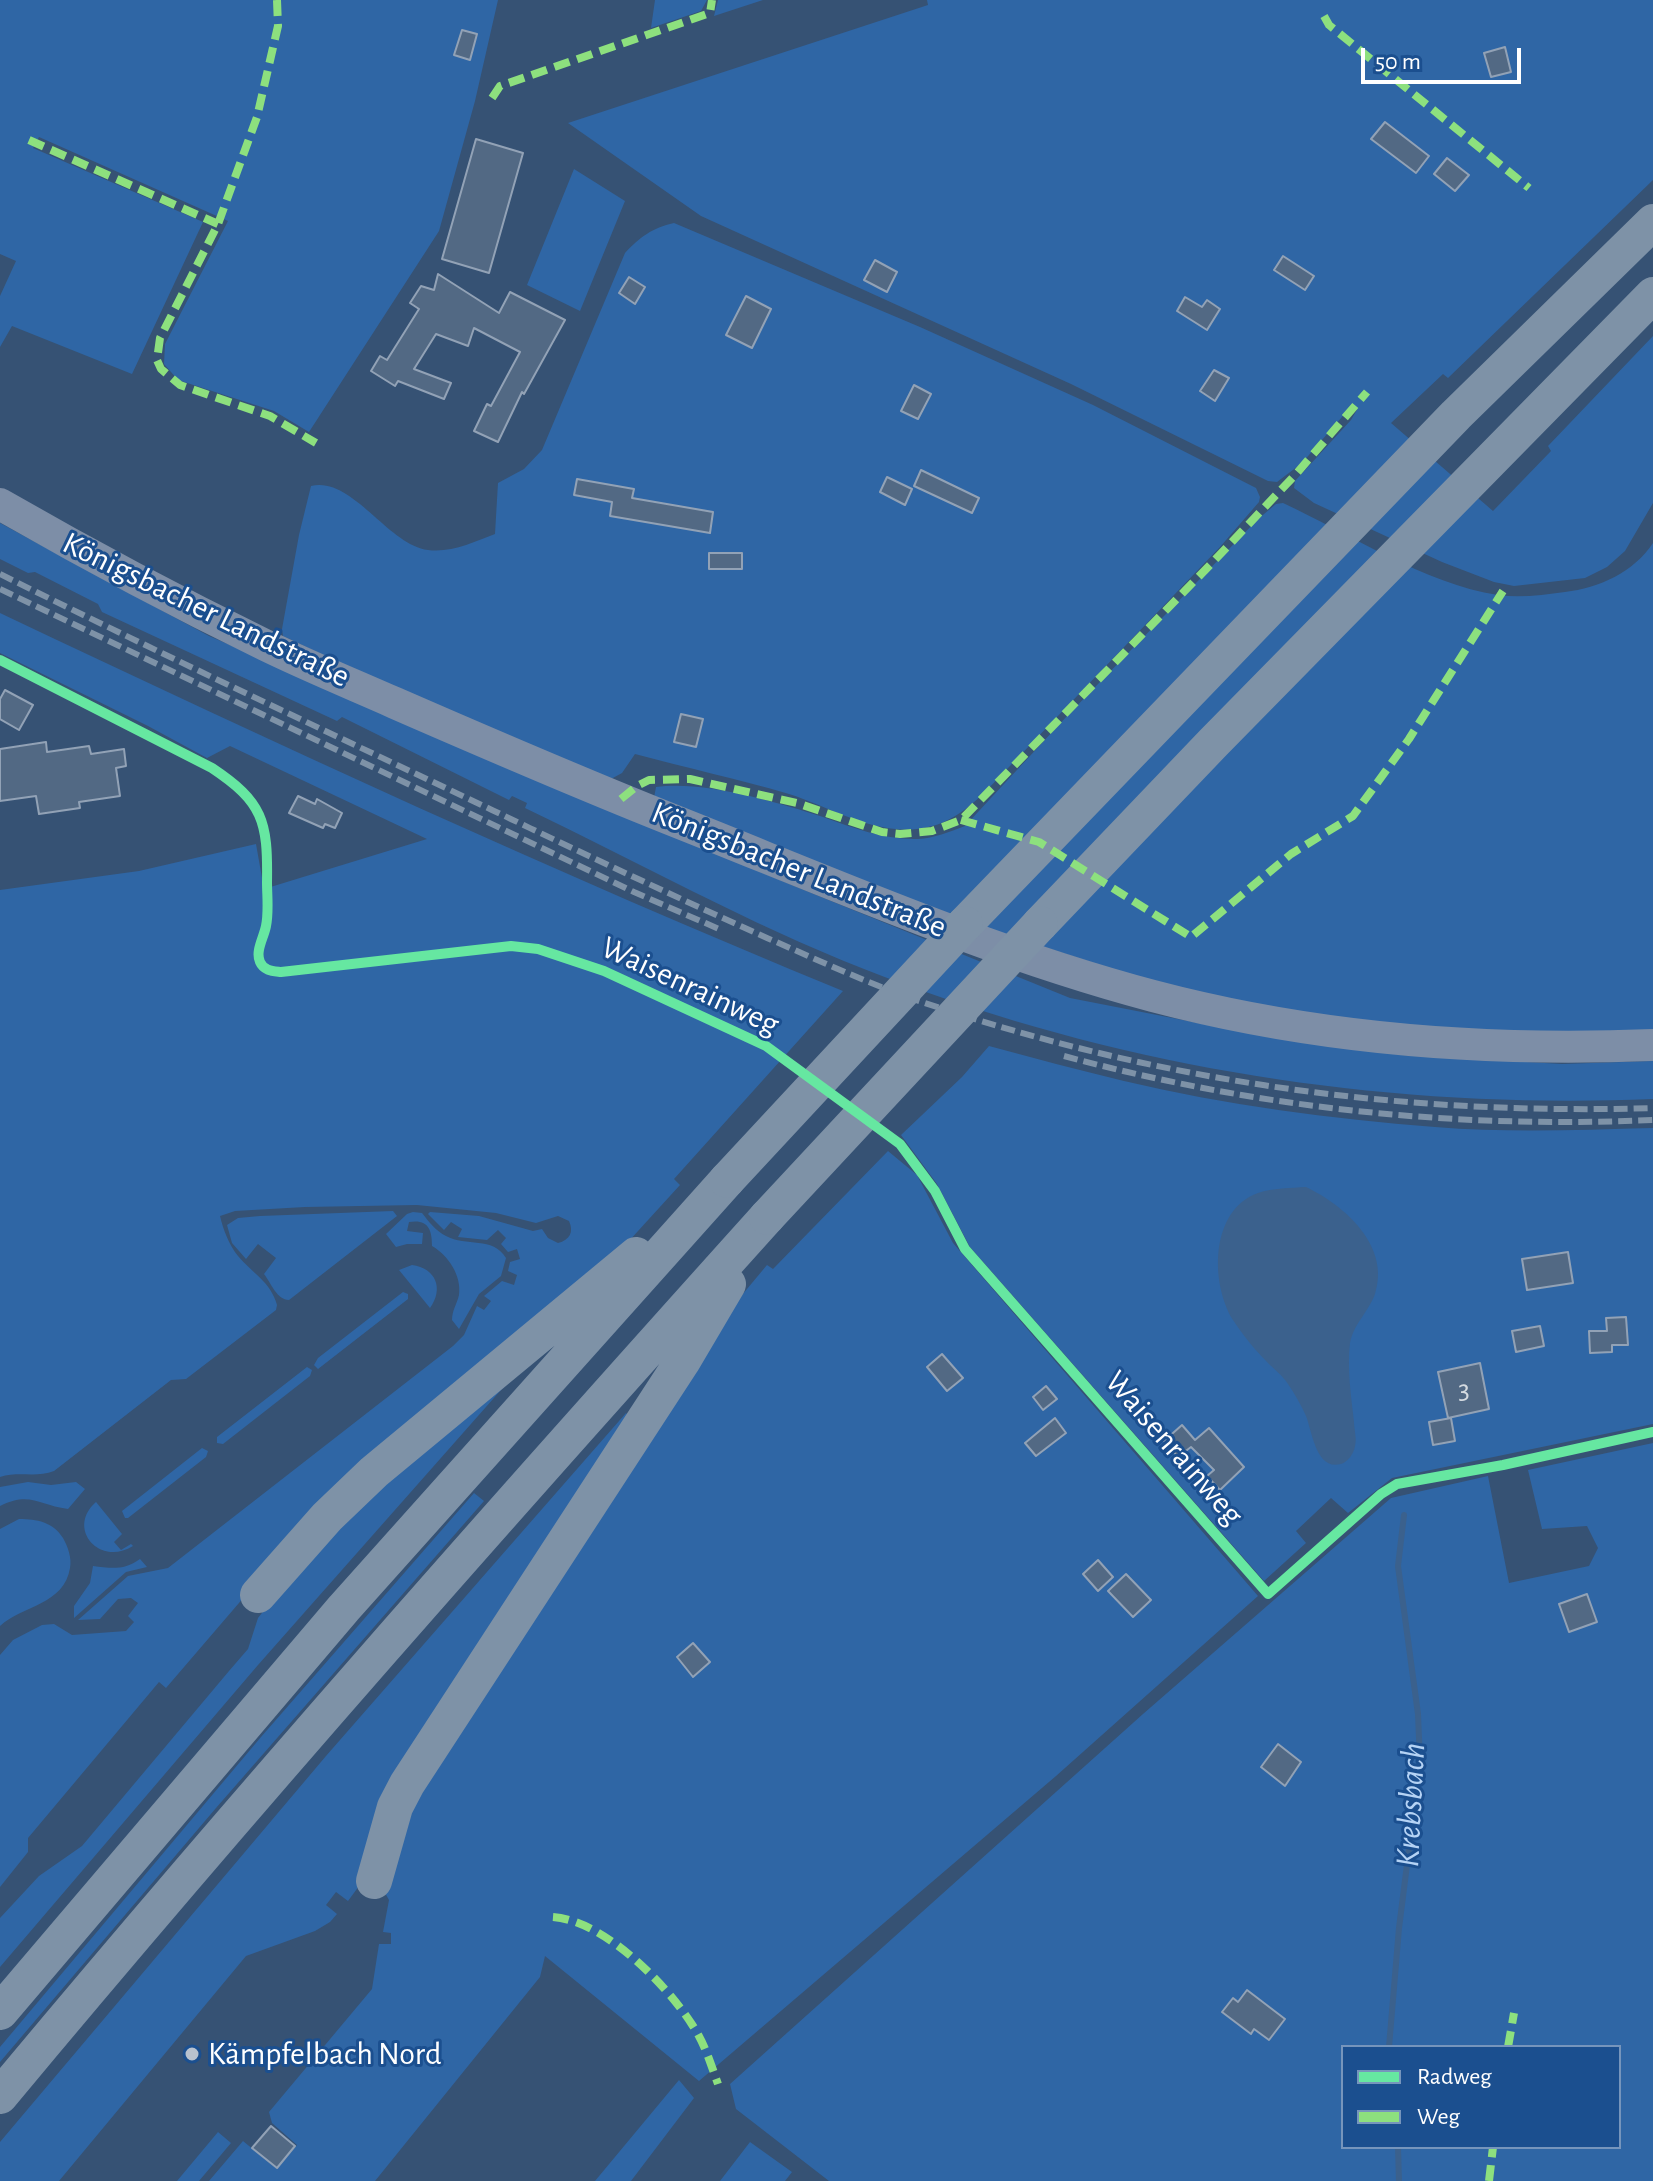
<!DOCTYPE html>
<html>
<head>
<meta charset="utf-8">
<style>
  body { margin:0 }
  #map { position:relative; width:1653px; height:2181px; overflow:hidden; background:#365274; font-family:"Alegreya Sans",sans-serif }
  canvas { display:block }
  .legend { position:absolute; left:1341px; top:2045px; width:280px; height:104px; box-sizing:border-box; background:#1b4f8f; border:2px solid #7695bc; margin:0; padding:10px 14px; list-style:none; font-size:24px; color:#fff }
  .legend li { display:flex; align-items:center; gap:16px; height:40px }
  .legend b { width:40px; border:2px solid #7695bc }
  .scale { position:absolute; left:1361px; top:48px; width:160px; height:36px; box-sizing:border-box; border:4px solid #fff; border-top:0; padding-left:10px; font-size:24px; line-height:28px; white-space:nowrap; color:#fff; -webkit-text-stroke:6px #1b4f8f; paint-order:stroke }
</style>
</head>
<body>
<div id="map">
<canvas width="1653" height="2181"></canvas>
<ul class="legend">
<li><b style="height:10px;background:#66e7a1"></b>Radweg</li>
<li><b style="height:10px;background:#8de07e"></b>Weg</li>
</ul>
<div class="scale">50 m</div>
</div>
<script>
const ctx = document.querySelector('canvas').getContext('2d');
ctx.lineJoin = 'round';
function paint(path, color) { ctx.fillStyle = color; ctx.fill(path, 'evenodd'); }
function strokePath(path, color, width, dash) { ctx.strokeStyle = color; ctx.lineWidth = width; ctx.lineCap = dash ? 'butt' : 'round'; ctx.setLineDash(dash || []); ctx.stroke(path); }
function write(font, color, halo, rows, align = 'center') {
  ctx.font = font + ' "Alegreya Sans",sans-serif'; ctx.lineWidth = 6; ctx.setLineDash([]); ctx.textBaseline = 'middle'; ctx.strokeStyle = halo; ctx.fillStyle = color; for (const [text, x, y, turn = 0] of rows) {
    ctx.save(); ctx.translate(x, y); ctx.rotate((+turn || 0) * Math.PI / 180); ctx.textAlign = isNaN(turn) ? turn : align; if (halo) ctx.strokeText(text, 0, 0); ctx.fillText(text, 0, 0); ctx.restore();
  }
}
paint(new Path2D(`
  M0,0h498l-23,101 -36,130 -130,201 -35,-21 -96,-31 -14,-16 1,-20 63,-123 -189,-84 -6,11 170,74 -71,152 -120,-48 -12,21v-51l16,-35 -16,-7z
  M655,0h52l-6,11 -50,17z
  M718,0h45l-49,16z
  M927,0h726v180l-205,198 -5,-4 -52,49 102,88 58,-60 -3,-5 105,-110v167l-28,48 -18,16 -22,11 -71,8 -20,-4 -52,-20 -128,-59 -20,-15 1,-7 56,-61 7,-12 -10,2 -46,53 -25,19 -9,-1 -197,-97 -370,-168 -133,-93 360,-118z
  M574,169l51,32 -45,110 -53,-26z
  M674,223l246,104 173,78 163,83 4,9 -1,5 -39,45 -235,245c-20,19 -39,34 -68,37 -45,5 -87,-22 -128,-35 -50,-15 -103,-26 -154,-40l-13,19 -11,6 -173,-70 -155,-73 -1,-7 17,-94 12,-49c41,-10 77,59 117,64 23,3 46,-8 67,-16l3,-51 26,-14 18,-19 83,-197c15,-16 27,-25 49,-30z
  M1283,503c67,31 142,81 215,92 22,3 45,0 67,-3 34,-4 69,-20 88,-49v491l-125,1 -196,-14 -165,-34 -261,-85 -252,-104 2,-11c47,-7 121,15 167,30 31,11 61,23 95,22 16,-1 31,-7 47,-13l102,-110 191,-197 18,-15z
  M0,523l209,113 585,250 276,112 159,31 173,26 160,9 91,-3v38c-271,11 -536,-31 -789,-130 -117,-46 -226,-107 -339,-161l2,-5 -15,-7 -3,4 -167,-83 -5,4 -235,-109 -4,-8 -63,-32 -7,1 -28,-14z
  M0,613c278,132 558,261 843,378l-169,188 6,6 -52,57 -377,347 -85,99 -7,-6 -131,156v14l-28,35v-232l13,-15 29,-15 12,-1 18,11 54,-4 8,-9 -6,-6 10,-13 -7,-5 -13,1 -18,20 -22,1 50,-44 40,-8 285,-222 11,-11 13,-29 7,4 7,-9 -7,-5 18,-15 12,4 3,-10 -9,-4 2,-9 10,-3 -3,-10 -9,3 -7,-8 5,-6 -8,-8 -11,10 -29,-3 4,-8 -11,-7 -7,8 -16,-16 2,-2 49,4 54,15 9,-2 6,9 10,5c12,-3 16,-11 11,-22l-11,-5 -22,7 -40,-10 -79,-8 -112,2 -70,4 -15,5c3,13 9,29 18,40 14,17 33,26 39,49l-1,5 -90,69 -15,1 -117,91c-17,7 -36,0 -54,6v-587l139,-19 117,-27 8,45 163,-50 -197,-93 -23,12 -59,-32 -148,-73z
  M989,1046c45,12 89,24 135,35 101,24 207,38 311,46 72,6 145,3 218,1v296l-261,54 -44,35 -17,-15 -35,33 10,12 -42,38 -294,-334 -33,-63 -36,-49 61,-58z
  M888,1151l29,24 36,68 305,353 -202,180 -357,305 -154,-125 -5,21 -165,204h-166l34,-40 34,28 20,-24 -25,-22 -3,-11 103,-123 7,-45h12v-11l-8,-1 6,-32 -5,-9 19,-79 334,-511 30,-36 6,4z
  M393,1211l4,5 -108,84c-12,0 -18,-17 -25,-26l12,-16 -18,-14 -12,15 -14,-16 -5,-18 11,-7 22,-2z
  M413,1212l9,1c7,9 14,18 24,23 20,11 47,0 60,22l-5,18 -22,18 -20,35 -7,-9c0,-10 5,-16 7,-25 3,-19 -11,-40 -27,-49 0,-17 -4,-27 -23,-24l-2,9 16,2 -1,11h-15l-11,3 -10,-13 21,-20z
  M412,1265c24,3 32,24 18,43l-31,-38z
  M403,1292l5,2v5l-90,70 -4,-4 4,-7z
  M307,1367l5,3 -2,6 -87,68 -6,-1v-6z
  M516,1373l-258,292 -258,302v-49l39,-42 43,-30 147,-175 19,-22 10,-31 72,-93z
  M626,1413l4,5 -268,464 -14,19 -12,-9 -10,13 11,9 -7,8 -15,9 -69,25 -187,225h-59v-39l326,-386z
  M1653,1443v738h-824l-93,-72 -6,-25 413,-370 248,-216 97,-22 21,107 80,-17 9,-18 -11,-22 -45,3 -14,-59zM1343,2047h276v100h-276z
  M202,1448l6,3 -2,6 -78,61h-3l-3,-7z
  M28,1482l23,3 25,-3 9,7 -17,20c-29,-4 -38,-18 -68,-3v-19z
  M474,1493l10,8 -268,307 -216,254v-15l261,-310z
  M96,1502l26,32 -8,8 7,8 10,-6 2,2c-34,21 -67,-18 -37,-44z
  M19,1519c18,0 34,3 44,19 5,9 9,20 7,30 -6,37 -47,37 -70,58v-97z
  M140,1559l7,8 -21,5 -52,46v-12l16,-23 3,-17c17,2 31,5 47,-7z
  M679,2080l15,18 -63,83h-36z
  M218,2132l13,11 -32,38h-22z
  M750,2142l42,30 -7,9h-65z`), '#2f66a5');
paint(new Path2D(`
  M1306,1187c38,18 85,59 69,107 -6,17 -22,31 -25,49 -3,26 1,53 4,79 0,7 3,17 1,24 -1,7 -7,16 -14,18 -25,7 -29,-33 -35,-48 -5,-11 -11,-22 -18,-32 -5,-8 -14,-15 -21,-22 -12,-12 -25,-28 -34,-42 -23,-37 -23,-110 25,-127 15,-5 33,-5 48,-6z`), '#3b618d');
strokePath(new Path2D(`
  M1389,2047l10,-119 21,-166 -2,-48 -20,-148 6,-51
  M1398,2147l1,34`), '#3b618d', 6);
const building = new Path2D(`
  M462,30l15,4 -7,26 -16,-5z
  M1505,47l6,25 -20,5 -7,-24z
  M1385,122l44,34 -13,17 -45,-34z
  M476,139l47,14 -34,120 -47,-14z
  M1447,158l22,17 -14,16 -21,-17z
  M1283,256l31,20 -9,14 -31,-20z
  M875,260l22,12 -10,20 -23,-12z
  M438,274l61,39 11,-21 55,28 -41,74 -2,-2 -24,50 -24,-11 13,-27 4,2 29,-54 -46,-24 -6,18 -32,-12 -22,35 37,14 -7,16 -46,-18 -3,5 -24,-15 9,-15 7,4 32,-51 -9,-6 11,-17 13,4z
  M629,277l16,10 -10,17 -16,-11z
  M746,296l25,13 -19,39 -26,-13z
  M1185,297l17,10 5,-7 13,9 -13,21 -30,-19z
  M1214,370l15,8 -14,23 -15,-10z
  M914,385l17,9 -13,25 -17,-8z
  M921,470l58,28 -7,15 -58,-27z
  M887,477l25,12 -7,16 -25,-13z
  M577,479l57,10 -2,9 81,14 -3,21 -100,-17 2,-14 -38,-7z
  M709,553h33v16h-33z
  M5,690l28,15 -14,25 -19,-11v-20z
  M681,714l22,5 -7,28 -22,-5z
  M46,742l1,10 42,-6 2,8 33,-5 2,17 -10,2 4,28 -41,6 1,6 -41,6 -3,-18 -36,5v-52z
  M298,796l17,8 2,-5 25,14 -7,15 -10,-4 -2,4 -34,-15z
  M1568,1252l5,31 -46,7 -5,-31z
  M1626,1317l2,28h-16v7l-22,1 -1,-22h18l-1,-13z
  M1540,1326l4,20 -28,6 -4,-21z
  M942,1354l21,24 -16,13 -20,-24z
  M1480,1363l9,46 -41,9 -10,-46z
  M1046,1386l11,13 -14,11 -10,-13z
  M1055,1418l11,15 -30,23 -11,-13z
  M1451,1418l4,23 -22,4 -4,-23z
  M1182,1425l13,15 14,-12 35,39 -24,23 -13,-14 7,-6 -23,-23 -13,10 -14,-16z
  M1098,1560l15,17 -15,14 -15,-17z
  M1126,1574l25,26 -18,17 -25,-26z
  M1587,1594l10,28 -28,10 -10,-28z
  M693,1643l17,19 -17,15 -16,-20z
  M1278,1744l23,18 -16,24 -24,-19z
  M1247,1990l38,29 -16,21 -15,-11 -3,5 -29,-22 11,-14 5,4z
  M271,2126l24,20 -18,22 -25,-20z`);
paint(building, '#526984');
strokePath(building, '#92a2b6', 2);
strokePath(new Path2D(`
  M0,504c87,50 175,97 265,141 43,21 87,39 130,58 94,41 189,82 285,120 156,62 311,130 473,173 163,43 332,56 500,49`), '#7d8ea7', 32);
strokePath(new Path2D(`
  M965,924l491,-509 197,-193
  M1040,924l173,-181 440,-448
  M258,1595l69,-78 47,-45 262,-217
  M374,1881l21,-74 12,-23 275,-422 46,-78
  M0,2012l344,-404 383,-428
  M0,2096c249,-299 507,-590 767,-879`), '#7e92a7', 36);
strokePath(new Path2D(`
  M0,574c177,88 356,171 534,256 78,37 155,73 233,108 51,22 102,46 155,64 236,80 482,114 731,106
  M0,589l634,303 85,37
  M1064,1056c193,52 389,73 589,64`), '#7e92a7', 6, [14, 6]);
strokePath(new Path2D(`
  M727,1180l238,-256
  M767,1217l273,-293`), '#7e92a7', 36);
strokePath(new Path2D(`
  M277,0l1,26 -21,91 -39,107 -58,114 -3,22 4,9 19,16 90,31 46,27
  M1324,16l5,9 200,163
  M492,98l8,-12 210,-73 2,-13
  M29,140l189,84
  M621,799l16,-13 12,-6 41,-1 107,24 85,29 18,2 32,-3 29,-11 250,-256 85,-90 71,-82
  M961,820l78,22 152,95 100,-83 62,-38 56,-77 94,-148
  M553,1917c52,4 114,68 140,109 12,18 18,39 25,58
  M1508,2047l6,-34
  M1489,2181l4,-34`), '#8de07e', 8, [16, 8]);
strokePath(new Path2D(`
  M0,660l212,108c51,34 56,53 55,114 0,14 2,30 -1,44 -2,11 -11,25 -6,36 4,9 13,9 21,10l230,-26 27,3 66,22 162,75 134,98 35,47 30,58 303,345 113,-100 16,-10 106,-19 150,-33`), '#66e7a1', 10);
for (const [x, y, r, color] of [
  [192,2054,8,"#b9c2ce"]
]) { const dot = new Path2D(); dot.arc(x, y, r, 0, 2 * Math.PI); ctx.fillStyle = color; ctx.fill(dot); strokePath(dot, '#1b4f8f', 3); }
write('28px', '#d4dae0', null, [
  ["3",1464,1390]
]);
write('32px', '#fff', '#1b4f8f', [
  ["Königsbacher Landstraße",206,610,26],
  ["Königsbacher Landstraße",799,870,22],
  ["Waisenrainweg",690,986,25],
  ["Waisenrainweg",1174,1448,49]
]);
write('32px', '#fff', '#1b4f8f', [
  ["Kämpfelbach Nord",208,2054]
], 'left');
write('italic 34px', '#b5d3f5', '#1b4f8f', [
  ["Krebsbach",1411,1805,-87]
]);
</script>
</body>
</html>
